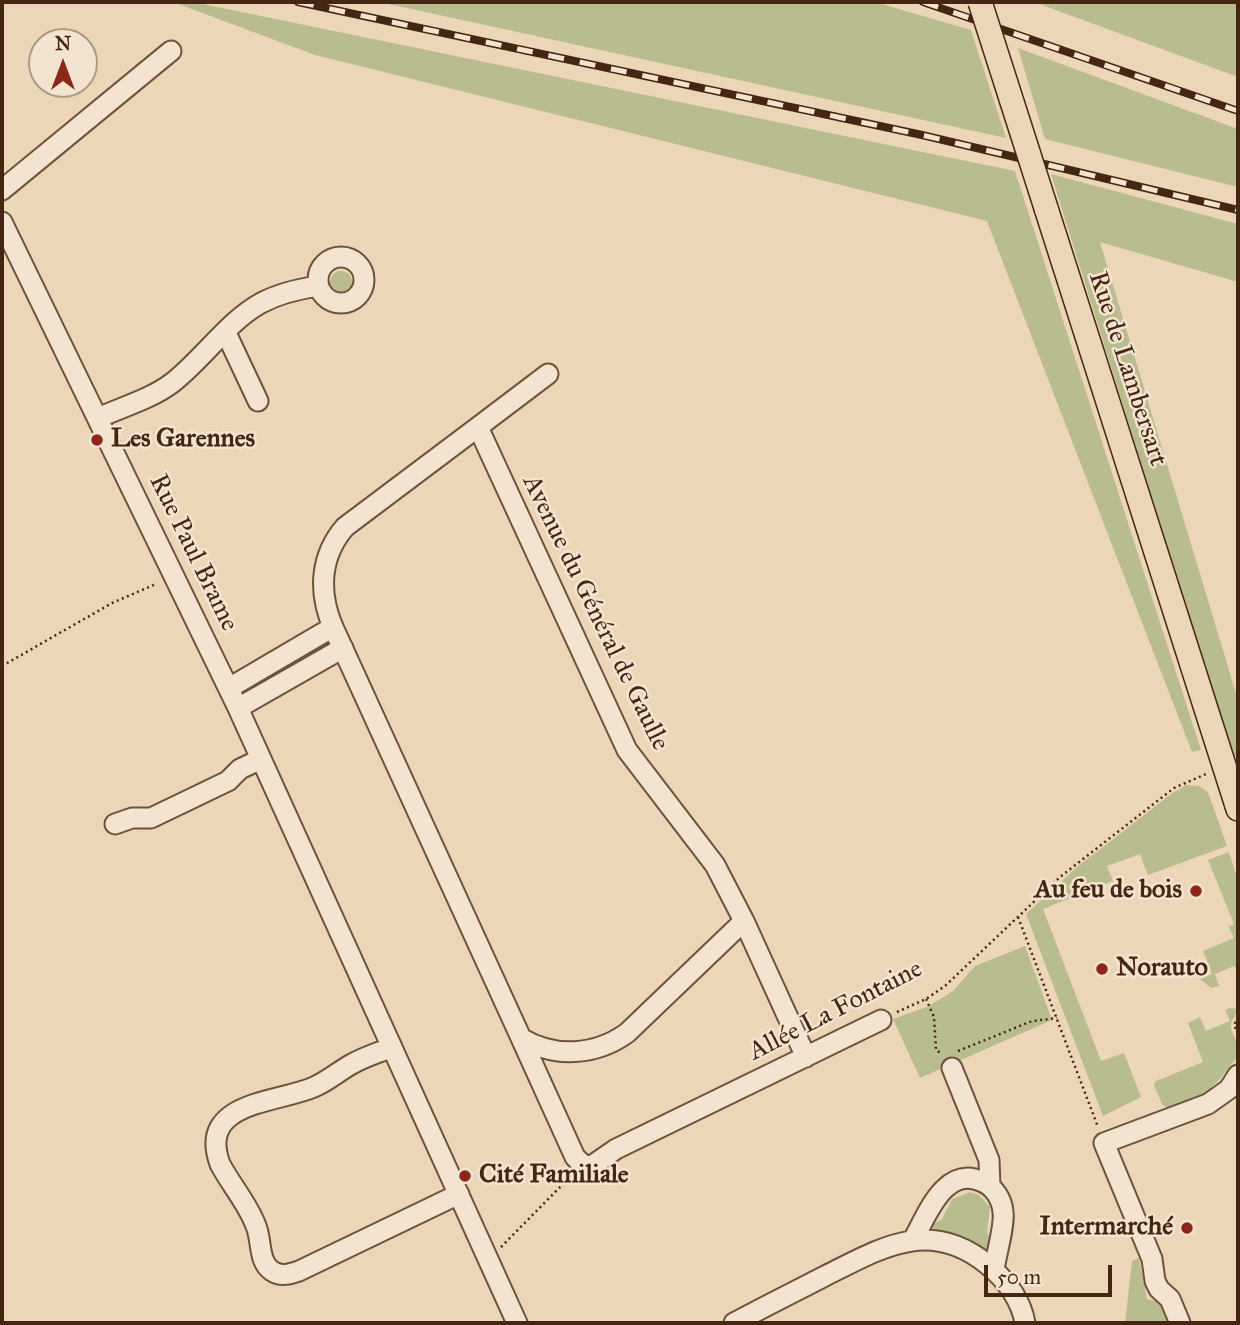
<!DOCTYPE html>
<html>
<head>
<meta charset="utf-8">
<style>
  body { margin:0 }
  #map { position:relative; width:1240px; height:1325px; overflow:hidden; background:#ebd6b8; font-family:"IM FELL Great Primer",serif }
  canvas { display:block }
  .frame { position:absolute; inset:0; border:4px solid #452613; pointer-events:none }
  .north { position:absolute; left:28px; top:28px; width:70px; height:70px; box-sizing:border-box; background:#f2e4d1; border:2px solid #ad9885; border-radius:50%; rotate:0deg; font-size:19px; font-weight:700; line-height:28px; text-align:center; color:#452613 }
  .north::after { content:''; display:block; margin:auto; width:24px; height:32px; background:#8f2418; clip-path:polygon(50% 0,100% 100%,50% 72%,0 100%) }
  .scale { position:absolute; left:984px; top:1265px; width:128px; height:32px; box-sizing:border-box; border:4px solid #452613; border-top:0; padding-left:9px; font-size:21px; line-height:24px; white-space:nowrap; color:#452613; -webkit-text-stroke:5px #f2e4d1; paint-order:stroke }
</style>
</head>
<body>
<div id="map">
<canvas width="1240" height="1325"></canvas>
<div class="frame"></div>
<div class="north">N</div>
<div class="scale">50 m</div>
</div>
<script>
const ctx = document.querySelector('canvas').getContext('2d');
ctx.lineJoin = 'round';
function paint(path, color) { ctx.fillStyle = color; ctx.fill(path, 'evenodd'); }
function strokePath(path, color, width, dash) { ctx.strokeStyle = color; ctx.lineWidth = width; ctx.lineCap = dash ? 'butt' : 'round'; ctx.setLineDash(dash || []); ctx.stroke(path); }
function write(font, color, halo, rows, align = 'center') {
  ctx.font = font + ' "IM FELL Great Primer",serif'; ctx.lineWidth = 5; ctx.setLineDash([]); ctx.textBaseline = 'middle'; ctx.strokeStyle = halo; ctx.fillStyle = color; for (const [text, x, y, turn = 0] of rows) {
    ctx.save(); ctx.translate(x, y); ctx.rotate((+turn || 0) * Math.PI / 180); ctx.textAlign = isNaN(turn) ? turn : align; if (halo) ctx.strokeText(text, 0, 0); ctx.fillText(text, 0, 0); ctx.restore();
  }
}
paint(new Path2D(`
  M173,2h20l822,169 186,579 -9,2 -205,-531 -672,-166z
  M379,2h496l96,28 35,108z
  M1034,2h204v75z
  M1018,48l220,81v58l-193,-48z
  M1051,174l187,50v58l-138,-40 138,458v62l-11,-23z
  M330 282a11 11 0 1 1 22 0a11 11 0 1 1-22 0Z
  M1186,785l13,1 9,6 19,54 -79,29 -8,-21 -33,12 6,15 -70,28 58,152 23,-8 17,44 -38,19 -77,-202 50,-46 95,-74z
  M1229,852l9,29v90l-4,-5 -19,8 4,12 -8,2 -11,-9 12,-5 -9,-23 31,-13 -5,-11 5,-3 -26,-64z
  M1025,946l27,74 -132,58 -27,-59 36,-13 24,-15 22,-25z
  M1230,1008l8,1 -7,14v6l7,16v11l-18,23 -18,17 -35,12 -5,-4 -8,-19 2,-4 47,-19 -15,-39 12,-6 6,14 24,-10 -5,-11z
  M970,1192l9,3 11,12 -3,26 5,7 -5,15 -58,-19 -2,-8 15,-9 10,-20z
  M1139,1258l8,41 15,4 8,20h-45l7,-62z`), '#b9bd8e');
const minor = new Path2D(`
  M2,190l169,-139
  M2,222l236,486 279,615
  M318 280a23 23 0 1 1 46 0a23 23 0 1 1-46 0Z
  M226,333l32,68
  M98,418c24,-11 53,-19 74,-35 31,-24 55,-61 89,-80 17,-9 37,-14 57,-17
  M478,427l149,323 88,115 29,56 -117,112c-32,23 -73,25 -106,5l-188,-411c-15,-35 -13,-71 12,-100z
  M478,427l70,-53
  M229,688l104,-61
  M238,708l105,-60
  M115,824l17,-6h19l77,-37 12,-12 21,-10
  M744,921l62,136
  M521,1038l54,119 7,7 8,3 26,-18 265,-129
  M392,1047c-14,6 -28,10 -40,17 -13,7 -24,17 -38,23 -36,16 -117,14 -94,77 11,21 28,40 36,62 6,14 2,36 16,45 9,6 18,3 27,0l160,-77
  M952,1068l37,92 1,26
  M913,1240c14,-25 32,-76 70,-58 11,5 19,17 20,30 2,13 -7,43 -9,58
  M734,1323c30,-16 60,-31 91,-47 56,-28 105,-59 163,-11 18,15 33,35 37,58
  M1180,1323l-10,-24 -11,-10 -4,-8 -3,-22 -48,-116 104,-39 21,-15 9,-14`);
const major = new Path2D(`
  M1046,208l192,601`);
strokePath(minor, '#6e523c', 23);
strokePath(major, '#452613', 26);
strokePath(new Path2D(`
  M2,666l110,-63 44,-19
  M1018,917l80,210
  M926,999l8,18 2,33 6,4
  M897,1012l29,-13 19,-13 115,-109 114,-89 32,-14
  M1238,1017l-4,8 4,8
  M958,1051l74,-30 25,-3
  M501,1247l69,-70`), '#452613', 2.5, [2, 3.5]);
strokePath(minor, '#f2e4d1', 19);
strokePath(major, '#ebd6b8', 23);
const rail = new Path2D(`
  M298,2l624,133 316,75
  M923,2l315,109`);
strokePath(rail, '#452613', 8);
strokePath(rail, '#f2e4d1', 5, [16]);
const majorBridge = new Path2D(`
  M980,2l66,206`);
strokePath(majorBridge, '#452613', 26, []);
strokePath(majorBridge, '#ebd6b8', 23);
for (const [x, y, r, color] of [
  [97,440,7,"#8f2418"],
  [1196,891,7,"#8f2418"],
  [1102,969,7,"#8f2418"],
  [465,1176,7,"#8f2418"],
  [1187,1228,7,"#8f2418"]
]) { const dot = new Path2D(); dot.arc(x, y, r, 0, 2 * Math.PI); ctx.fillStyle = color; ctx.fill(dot); strokePath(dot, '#f2e4d1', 2.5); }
write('26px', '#452613', '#f2e4d1', [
  ["Rue de Lambersart",1127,369,72],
  ["Rue Paul Brame",193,553,64],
  ["Avenue du Général de Gaulle",595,613,64],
  ["Allée La Fontaine",836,1011,-27]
]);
write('bold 26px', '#452613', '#f2e4d1', [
  ["Les Garennes",111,440],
  ["Au feu de bois",1182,891,"right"],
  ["Norauto",1116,969],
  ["Cité Familiale",479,1176],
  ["Intermarché",1173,1228,"right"]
], 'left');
</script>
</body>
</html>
